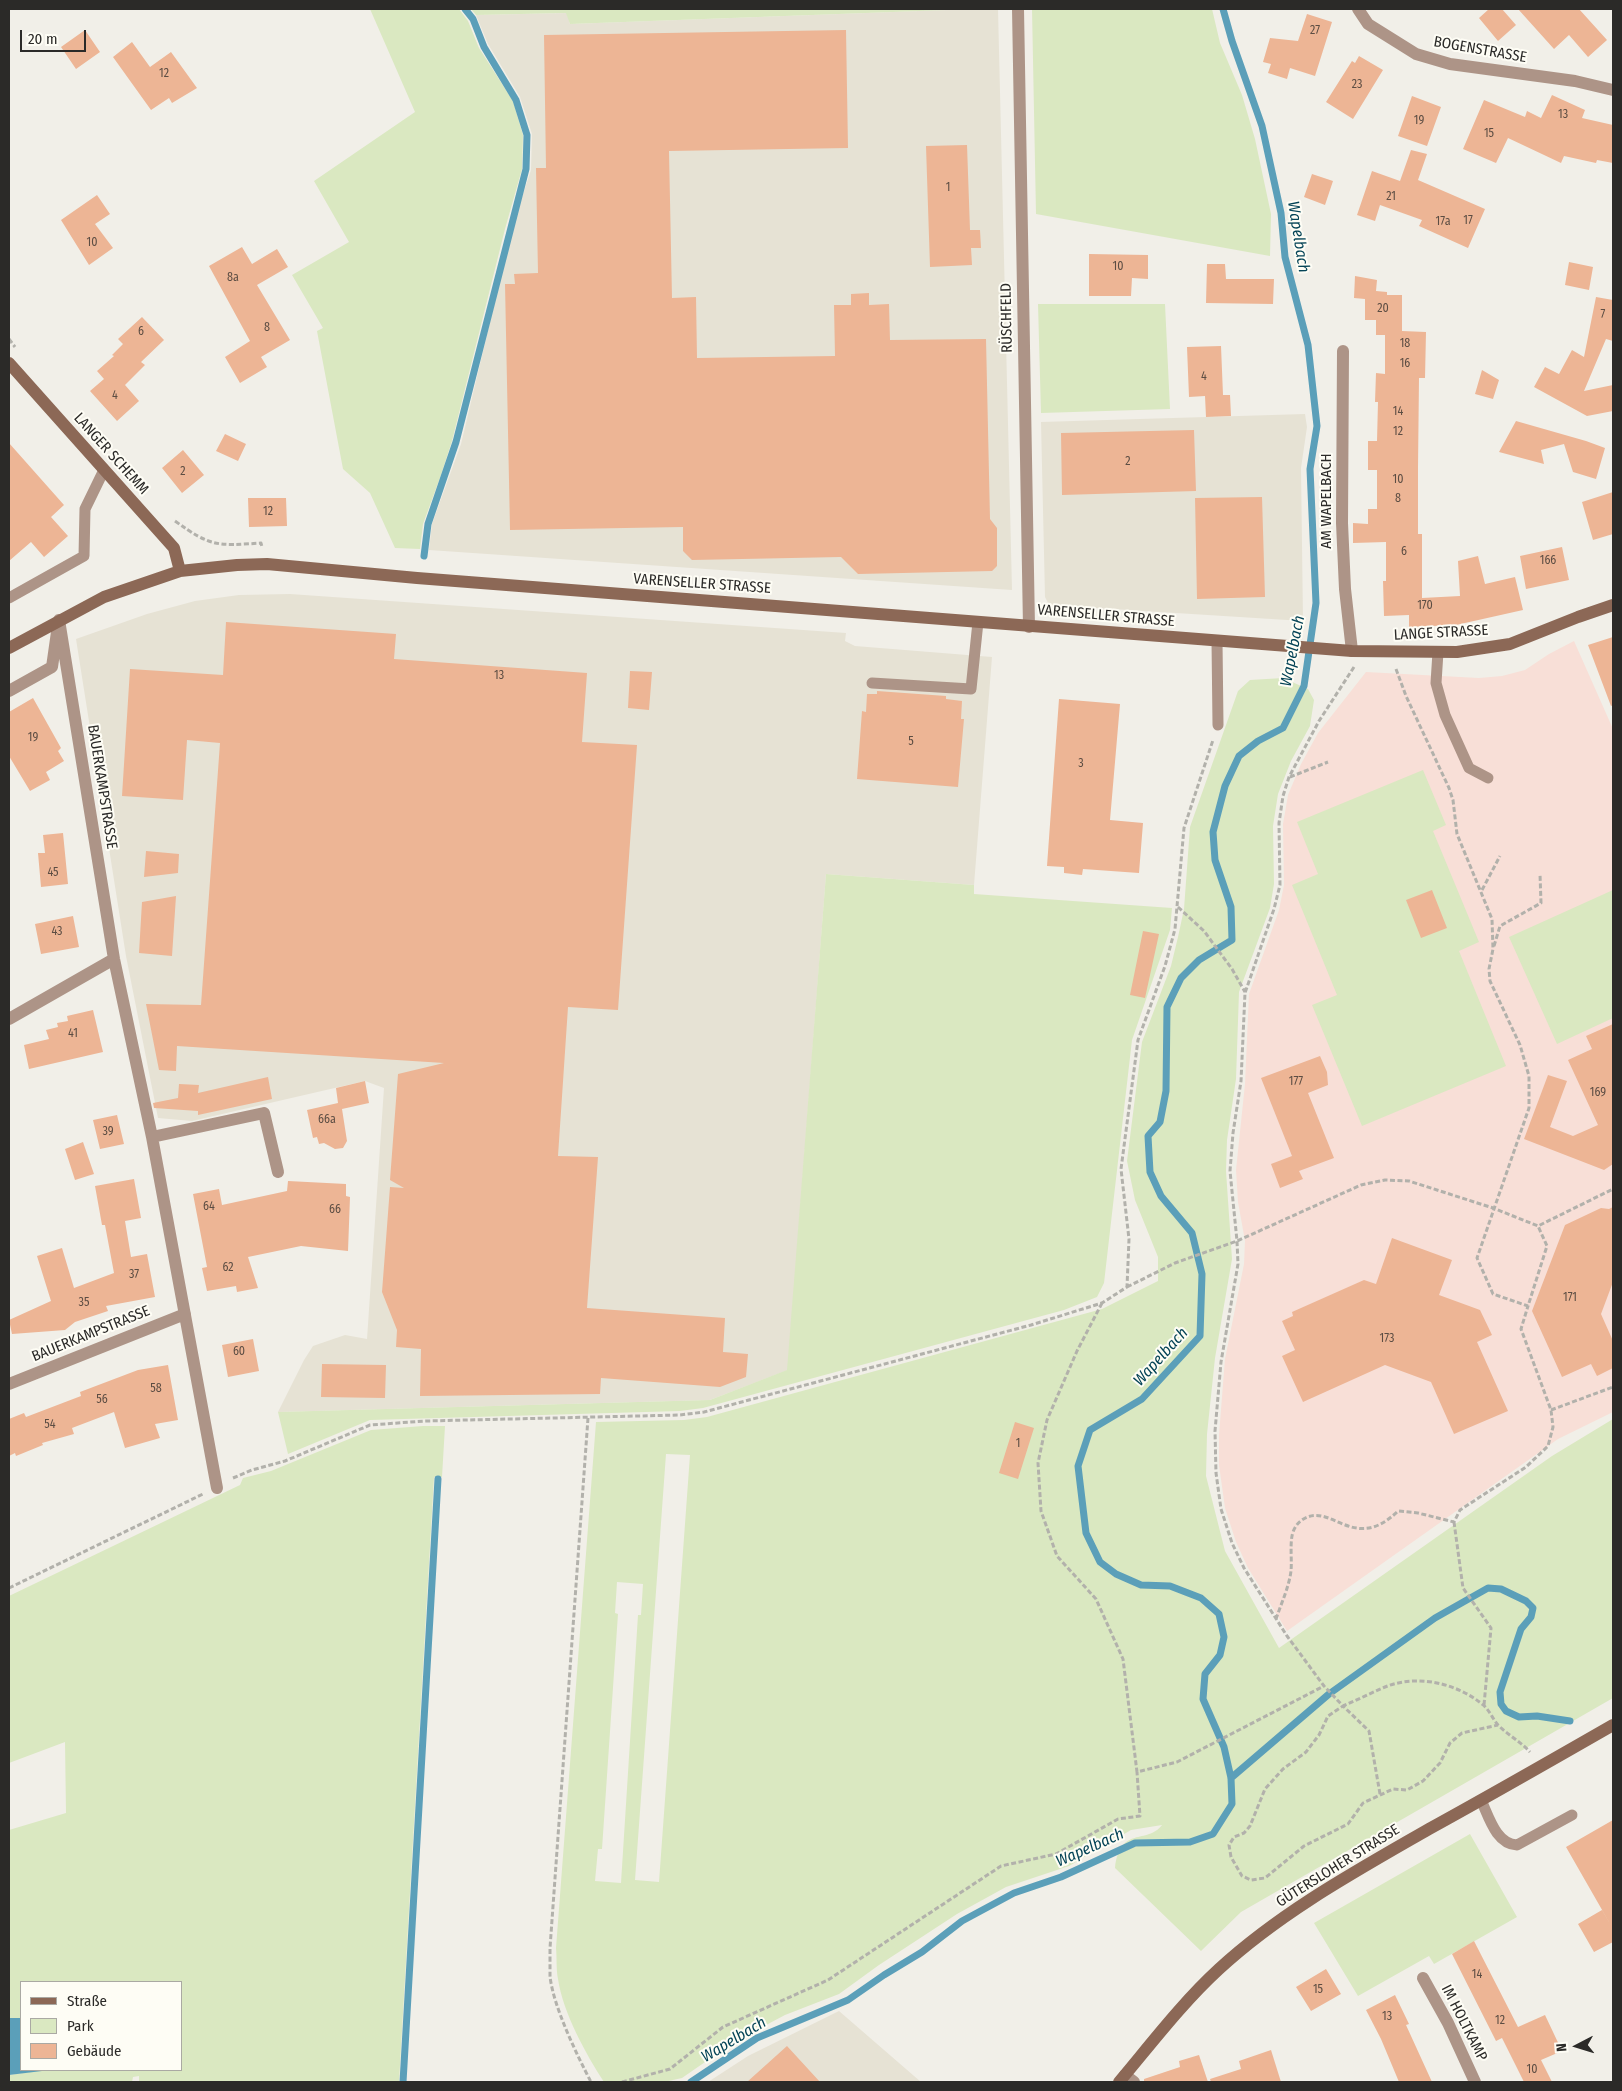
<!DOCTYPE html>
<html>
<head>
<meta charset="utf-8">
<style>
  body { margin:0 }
  #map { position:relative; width:1622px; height:2091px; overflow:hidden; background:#f1efe8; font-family:"Fira Sans Condensed",sans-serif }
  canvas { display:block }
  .frame { position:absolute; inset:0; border:10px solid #2b2a28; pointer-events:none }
  .legend { position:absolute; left:20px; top:1981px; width:162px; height:90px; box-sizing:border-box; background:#fefdf5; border:1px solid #aaa9a3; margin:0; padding:6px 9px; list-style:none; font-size:15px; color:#2b2a28 }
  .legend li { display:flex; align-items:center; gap:10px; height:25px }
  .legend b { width:25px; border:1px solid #aaa9a3 }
  .north { position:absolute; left:1552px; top:2021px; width:50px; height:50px; -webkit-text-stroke:4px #fefdf5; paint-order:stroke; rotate:265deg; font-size:14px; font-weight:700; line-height:20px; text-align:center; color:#2b2a28 }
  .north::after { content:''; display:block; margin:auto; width:18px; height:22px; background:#2b2a28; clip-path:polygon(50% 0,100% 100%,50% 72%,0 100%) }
  .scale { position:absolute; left:20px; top:30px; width:66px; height:22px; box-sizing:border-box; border:2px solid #2b2a28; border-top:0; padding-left:6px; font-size:15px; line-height:18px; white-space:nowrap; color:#2b2a28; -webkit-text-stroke:4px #fefdf5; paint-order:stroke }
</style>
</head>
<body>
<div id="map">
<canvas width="1622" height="2091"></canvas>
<div class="frame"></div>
<ul class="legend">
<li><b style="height:6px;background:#8c6856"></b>Straße</li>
<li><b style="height:14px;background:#dae8c1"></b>Park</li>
<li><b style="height:14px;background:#edb595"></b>Gebäude</li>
</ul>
<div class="north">N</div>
<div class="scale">20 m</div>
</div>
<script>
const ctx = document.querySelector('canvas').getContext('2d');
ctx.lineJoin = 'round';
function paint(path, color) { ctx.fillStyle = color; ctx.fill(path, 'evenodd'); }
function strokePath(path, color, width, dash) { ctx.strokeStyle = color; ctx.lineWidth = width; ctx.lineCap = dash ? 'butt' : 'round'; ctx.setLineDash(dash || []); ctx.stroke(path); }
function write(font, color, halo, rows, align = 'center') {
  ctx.font = font + ' "Fira Sans Condensed",sans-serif'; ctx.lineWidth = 4; ctx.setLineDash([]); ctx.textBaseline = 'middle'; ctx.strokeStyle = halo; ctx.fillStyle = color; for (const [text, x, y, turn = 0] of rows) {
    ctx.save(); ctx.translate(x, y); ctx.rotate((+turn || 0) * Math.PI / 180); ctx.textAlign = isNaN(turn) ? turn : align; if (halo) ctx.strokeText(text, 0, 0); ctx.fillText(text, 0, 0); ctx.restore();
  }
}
paint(new Path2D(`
  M973,9h25l14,581 -583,-40 3,-26 29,-80 53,-223 17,-51 1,-36 -12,-37 -32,-53 -12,-29 91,-2 3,11z
  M1305,414l2,13 -6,41 2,153 -254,-16 -4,-8 -4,-175z
  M290,594l556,39 -1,8 10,5 137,11 -18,228 -148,-11 -38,496 -78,30 -432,12 26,-52 9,-14 32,-11 22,4 17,-251 -19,-7 -173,40 -34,-3 -32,-162 -50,-317 71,-25 48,-13 44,-6z
  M839,2011l82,71h-213l40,-26z`), '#e6e2d4');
paint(new Path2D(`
  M1574,641l39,88v683l-55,27 -271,192 -39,-63 -12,-26 -11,-34 -6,-43v-30l6,-76 19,-95 1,-23 -7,-39 -2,-32 9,-86 4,-90 30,-84 5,-25 -1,-61 5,-29 13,-31 17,-31 48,-61 113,6 23,-2 23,-6 24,-16z`), '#f8dfd7');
paint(new Path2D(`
  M370,9h89l9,12 11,27 34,53 10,34 -1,34 -17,60 -53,212 -11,34 -18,49 -3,25 -25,-1 -25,-55 -27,-24 -26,-138 6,-3 -31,-53 57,-33 -35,-61 101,-69z
  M471,9h502l-403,15 -4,-11 -90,2z
  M1032,9h180l8,34 22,52 13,44 16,75 -1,42 -234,-42z
  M1038,304h127l5,105 -129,4z
  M1283,678l25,11 6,11 -4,26 -19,35 -13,33 -5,32 1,58 -4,24 -31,84 -3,87 -9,61 -1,31 6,88 -17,99 -8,76 -1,42 19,75 54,97 273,-192 61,-37v279l-372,214 -40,39 -86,-83c5,-43 32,-23 47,-43l-31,5 -62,36 -63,21 -49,27 -78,51 -40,29 -54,21 -51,27 -52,36 -18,4h-60c-18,-28 -41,-69 -46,-103 -2,-10 -1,-21 -2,-31l40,-526 88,-2 23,-3 395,-108 56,-28v-24l-23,-57 -8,-39 15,-119 29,-76 7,-29 6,-28 6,-82 48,-136 12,-11zM666,1454l24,1 -31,427 -24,-2zM617,1582l26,2 -2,31h-3l-17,268 -26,-2 3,-32h4l16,-235 -3,-1z
  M1423,770l23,55 -13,6 46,111 -20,9 47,115 -144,60 -50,-121 25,-10 -45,-110 26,-11 -21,-52z
  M826,874l148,11v9l198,14 -2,22 -38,110 -28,243 -7,14 -33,13 -361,98 -23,3 -310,9 -82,34 -10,-42 432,-12 77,-30z
  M1613,890v128l-56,26 -48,-107z
  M423,1426h22l-3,51h-8l-35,605h-260v-6l-6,1 -1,5h-123v-7l34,-5h138v-88h-160v36h-12v-188l57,-17 -1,-71 -56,21v-167l231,-111 3,-7 28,-7 100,-41z
  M1470,1834l47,83 -83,47 -5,-8 -71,40 -44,-73z`), '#dae8c1');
paint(new Path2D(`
  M9,2018h12v52l21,1 -33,4z`), '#5b9fb9');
strokePath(new Path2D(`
  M424,556l4,-32 28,-82 70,-273 1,-34 -11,-35 -32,-53 -11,-28 -8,-10
  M1231,1778l98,-84 106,-76 53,-30 13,1 25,12 7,7 -2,9 -10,12 -21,63 1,12 5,7 13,6 18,-1 33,5
  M403,2082l35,-603
  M691,2082l66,-44 91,-38 36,-25 38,-23 40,-31 52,-28 47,-16 74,-34 55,-1 23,-8 19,-30 -1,-26 -7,-31 -21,-48 2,-25 15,-19 4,-18 -5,-23 -18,-16 -31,-12 -29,-1 -25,-11 -16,-12 -14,-29 -8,-67 12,-36 52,-31 58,-63 2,-62 -10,-41 -31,-37 -11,-24 -2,-36 12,-14 6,-31 1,-84 14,-29 18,-18 33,-20 -1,-33 -16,-47 -2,-28 12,-46 14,-30 19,-15 25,-13 21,-42 12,-83 -6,-134 7,-43 -9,-81 -23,-88 -4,-44 -19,-87 -30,-85 -9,-32`), '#5b9fb9', 7);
paint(new Path2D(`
  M1489,9h13l14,16 -18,16 -19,-23z
  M1518,9h61l28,31 -19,17 -19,-22 -15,14z
  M1307,14l25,8 -17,54 -25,-8 -3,11 -19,-6 3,-9 -8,-2 7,-24 28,3z
  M85,30l15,22 -24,17 -15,-22z
  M846,30l2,118 -179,3 3,147 24,-1 1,61 138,-2 -1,-51h17v-11l18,-1v12l20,-1 1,36 96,-1 4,180 7,9v38l-5,5 -134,3 -17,-17 -149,3 -9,-9v-24l-173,3 -5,-246h10l-1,-10 24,-1 -2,-105h10l-2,-133z
  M132,42l18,25 21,-15 26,36 -25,15 -3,-5 -18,12 -38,-53z
  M1359,56l24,14 -30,49 -27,-17 26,-41 3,2z
  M1552,95l33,15 -3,8 31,7v38l-16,-3 -1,3 -32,-7 -3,7 -53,-25 -12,25 -33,-14 21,-49 41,17 2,-6 14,7z
  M1412,96l29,11 -14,39 -29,-10z
  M967,145l3,85h10l1,18h-10l1,17 -42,2 -4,-121z
  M1411,150l16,4 -9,26 67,29 -17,39 -49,-22 3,-6 -42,-15 -5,16 -18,-6 15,-44 28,10z
  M1312,174l21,7 -8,24 -21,-8z
  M97,195l13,19 -15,10 18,24 -24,17 -28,-45z
  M242,247l10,17 25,-15 11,18 -31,18 33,55 -29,17 6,10 -27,16 -15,-26 25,-16 -41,-75z
  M1089,254l59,1v24l-16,-1 -1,18h-42z
  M1569,262l24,5 -4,23 -24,-5z
  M1207,264h18l1,15h48l-1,25 -67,-1z
  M1355,276l22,4 -1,11 11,1v3h15v36l24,1 -1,46h-6l-1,89v67h4v64l38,-2 -2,-35 20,-5 7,28 30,-7 8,33 -67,15 -47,2v-12l-25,1 -1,-35h3v-39l-33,1v-20l15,1v-15h9v-39h-9v-29h9l1,-39h-3l1,-29 9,1v-39h-9v-15h-11v-21l-11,-1z
  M1596,297l17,3v41l-7,-2 -22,52 29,-6v26l-26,5 -53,-29 11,-20 14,7 13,-24 12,7z
  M142,317l22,23 -23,22 4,3 -20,20 14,16 -22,20 -27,-30 14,-12 -7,-8 17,-15 -2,-1 11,-11 -5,-5z
  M1221,346l2,49h7l1,21 -25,1 -1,-21 -16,1 -2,-50z
  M1482,370l17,10 -6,19 -18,-5z
  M1516,421l70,20 19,7 -9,31 -23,-7 -9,-28 -23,6 3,14 -45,-12z
  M1194,430l2,61 -134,4 -1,-62z
  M225,434l21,10 -8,17 -22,-10z
  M9,443l55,62 -13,12 17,19 -24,21 -13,-15 -22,19z
  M183,450l21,25 -22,18 -20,-25z
  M1613,492v42l-20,6 -11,-38z
  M1262,497l3,100 -68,2 -2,-101z
  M248,498h38l1,28 -38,1z
  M1562,547l7,33 -43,9 -6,-33z
  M226,622l170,12 -2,25 193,14 -5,69 55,3 -19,265 -50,-3 -10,149 40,1 -11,151 138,10 -2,34 25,2 -2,23 -26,10 -119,-9 -1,16 -180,2 1,-47 -25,-2 1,-17 -15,-38 8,-105 14,1 -14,-8 8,-106 46,-11 -267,-17 -1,25 -17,-1 -13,-66 55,1 19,-262 -33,-3 -4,60 -61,-4 8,-127 93,6z
  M1613,637v68l-2,1 -23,-61z
  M630,671l22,1 -3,38 -21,-2z
  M877,691l69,5v3l16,2 -1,18h3l-6,68 -101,-8 5,-68 4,1 1,-18h10z
  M33,698l28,50 -3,3 6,10 -18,11 4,8 -20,11 -21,-35v-44z
  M1059,699l61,5 -10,116 33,3 -4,50 -56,-4 -1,6 -18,-2v-6l-17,-1z
  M63,833l5,51 -27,3 -3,-34h7l-2,-18z
  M146,851l33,3 -1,19 -34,4z
  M1432,890l15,38 -26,10 -15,-38z
  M176,896l-4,60 -33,-3 3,-51z
  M73,916l6,31 -38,7 -6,-30z
  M1143,931l16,3 -14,64 -15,-3z
  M93,1010l10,42 -74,17 -5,-24 25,-6 -3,-9 12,-3 -1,-4 11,-2 -1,-5z
  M1613,1024v140l-9,6 -80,-31 24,-64 19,6 -17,46 23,9 25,-11 -30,-65 24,-11 -6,-13z
  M1320,1056l7,16 1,13 -20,8 26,65 -35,13 4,8 -23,9 -9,-24 21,-8 -31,-78z
  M268,1077l4,22 -74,16v-4l-44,-3 -1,-5 25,-5 1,-14 20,1 -1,8z
  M365,1081l4,22 -27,6 5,32 -4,7 -8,1 -11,-6 -5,1 -2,-7 -4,1 -6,-28 31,-7 -2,-15z
  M117,1115l7,29 -24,5 -7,-29z
  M83,1142l11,32 -19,6 -10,-31z
  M134,1179l7,39 -16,3 6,36 16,-3 8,43 -49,9 2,5 -33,11 -10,8 -53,4 -3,-14 42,-19 -14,-45 25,-8 12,40 40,-15 -9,-48h-3l-7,-39z
  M288,1181l58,3v12l4,1 -2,54 -47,-5 -53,11 10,31 -21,4 -1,-6 -29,5 -5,-23 5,-1 -14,-73 26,-5 3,16 65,-14z
  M1613,1207v75l-12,32 12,27v27l-16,8 -6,-12 -29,13 -30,-66 33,-86 36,-17 8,1z
  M1392,1238l60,22 -13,35 41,15 12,25 -15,7 31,69 -54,23 -23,-52 -46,-17 -82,37 -21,-46 13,-6 -13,-29 11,-5 -1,-4 72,-32 12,4z
  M253,1339l6,32 -31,6 -6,-32z
  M322,1364l64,1 -1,33 -64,-1z
  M168,1365l10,55 -23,4 5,14 -35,10 -11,-36 -42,16 2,6 -32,9 1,2 -27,11 -1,-3 -6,3v-37l15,-6 2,4 55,-21 -1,-4 58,-22z
  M1015,1422l19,6 -16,51 -19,-6z
  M1613,1820v109l-47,-82z
  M1602,1910l11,19v13l-19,10 -16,-28z
  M1474,1941l44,86 27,-12 17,36 -21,9 11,22h-28l-22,-44 -6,3 -44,-87z
  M1326,1969l15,25 -30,17 -15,-24z
  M1395,1995l14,29 -3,1 26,57h-33l-18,-43 -15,-29z
  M787,2046l33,36h-73z
  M1271,2050l10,32h-70l-1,-3 31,-10 -2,-8z
  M1199,2055l9,27h-64v-3l36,-12 -1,-6z`), '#edb595');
strokePath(new Path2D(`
  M9,339l6,8
  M175,521c36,26 42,25 86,22l1,4
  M1354,667l-35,54 -30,56 -6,19 -4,27 1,62 -6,24 -29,84 -4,88 -8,52 -3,38 7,70 1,23 -17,98 -6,69 1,42 5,36 11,34 12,25 43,68 37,50 19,20c14,-6 28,-13 42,-19 32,-13 71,-4 97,17 7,5 10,14 16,21 10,10 23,17 32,27
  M1396,669l10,27 43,92 4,12 4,34 35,85 1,30 -4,20 1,12 30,64 9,31v32l-52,150 16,36 35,12 19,-60 -9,-20
  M1290,777l38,-15
  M1482,890l18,-34
  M1178,907l26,24 28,38 13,23
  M1494,946l6,-20 41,-23 -1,-29
  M1127,1287l48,-24 62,-22 124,-56 24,-5 24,1 84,27 45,18 75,-37
  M1102,1303l-25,48 -30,69 -9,43 3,48 16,45 39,43 27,60 14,113 40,-10 147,-76
  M1551,1410l62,-23
  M588,1418l-38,530c0,9 0,19 0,28 3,30 27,79 41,106
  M233,1478l19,-8 33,-9 85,-36 55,-4 255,-6 24,-3 327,-87 71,-22 25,-16 2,-48 -8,-70 17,-129 27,-74 10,-37 9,-101 29,-88
  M1454,1522l9,66 28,40 -7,77
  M9,1588l194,-94
  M1276,1619c5,-15 13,-32 15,-48 1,-11 -1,-24 1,-35 1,-6 5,-13 10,-16 29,-20 51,35 96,-9l20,2 36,9 6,-12 66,-43 22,-21 5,-19 -2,-17 -30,-81 7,-23
  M1380,1794l-11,-63 -26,-25 -15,10 -9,19 -13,17 -23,17 -18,20 -15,37 -6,7 -10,4 -5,8 2,12 11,19 9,4 14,-2 39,-32 44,-22 15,-21 30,-14 14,1 16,-9 17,-18 10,-20 12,-10 36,-8
  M622,2082l48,-13 53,-42 105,-47 173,-114 55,-12 62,-35 22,-3 -3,-44`), '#b2b1ab', 3, [5, 2.5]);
strokePath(new Path2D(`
  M9,598l75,-42 1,-47 19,-39
  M1217,641l1,84
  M1438,652l-2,31 9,32 24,53 19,10
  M872,683l99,6 7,-67
  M1481,1800c8,17 15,44 36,45l55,-30`), '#ad9487', 11);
strokePath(new Path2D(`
  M1018,9l11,618
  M1358,9l10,15 48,30 34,10 125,17 38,9
  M1343,351l-1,172 3,66 7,62
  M59,620l55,339 38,178 65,351
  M9,691l43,-24 5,-35
  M9,1019l105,-60
  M152,1137l112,-24 14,59
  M9,1384l176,-70
  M1423,1978l25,45 27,59
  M1125,2075l9,7`), '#ad9487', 12);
strokePath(new Path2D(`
  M9,363l165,185 6,23
  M9,648l95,-51 76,-26 57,-6 30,-1 150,14 935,73 105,1 53,-8 68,-27 35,-12
  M1119,2082c32,-38 63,-79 100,-113 62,-57 137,-98 210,-140 62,-34 123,-69 184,-104`), '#8c6856', 12);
write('12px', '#5c4d43', null, [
  ["27",1315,31],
  ["12",164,74],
  ["23",1357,85],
  ["13",1563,115],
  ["19",1419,121],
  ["15",1489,134],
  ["1",948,188],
  ["21",1391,197],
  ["17",1468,221],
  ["17a",1443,222],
  ["10",92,243],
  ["10",1118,267],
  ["8a",233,278],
  ["20",1383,309],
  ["7",1603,315],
  ["8",267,328],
  ["6",141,332],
  ["18",1405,344],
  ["16",1405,364],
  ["4",1204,377],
  ["4",115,396],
  ["14",1398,412],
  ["12",1398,432],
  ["2",1128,462],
  ["2",183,472],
  ["10",1398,480],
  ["8",1398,499],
  ["12",268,512],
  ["6",1404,552],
  ["166",1548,561],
  ["170",1425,606],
  ["13",499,676],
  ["19",33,738],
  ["5",911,742],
  ["3",1081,764],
  ["45",53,873],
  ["43",57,932],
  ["41",73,1034],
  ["177",1296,1082],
  ["169",1598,1093],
  ["66a",327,1120],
  ["39",108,1132],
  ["64",209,1207],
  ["66",335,1210],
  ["62",228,1268],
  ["37",134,1275],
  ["171",1570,1298],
  ["35",84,1303],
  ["173",1387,1339],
  ["60",239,1352],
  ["58",156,1389],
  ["56",102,1400],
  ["54",50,1425],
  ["1",1018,1444],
  ["14",1477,1975],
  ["15",1318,1990],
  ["13",1387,2017],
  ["12",1500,2021],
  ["10",1532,2070]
]);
write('15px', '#2b2a28', '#fefdf5', [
  ["BOGENSTRASSE",1480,50,10],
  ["RÜSCHFELD",1007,318,-91],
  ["LANGER SCHEMM",111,454,48],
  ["AM WAPELBACH",1327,501,-90],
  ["VARENSELLER STRASSE",702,584,4],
  ["VARENSELLER STRASSE",1106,616,5],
  ["LANGE STRASSE",1441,633,-3],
  ["BAUERKAMPSTRASSE",102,787,81],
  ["BAUERKAMPSTRASSE",91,1334,-22],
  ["GÜTERSLOHER STRASSE",1338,1866,-32],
  ["IM HOLTKAMP",1464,2023,63]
]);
write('italic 16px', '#044356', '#fefdf5', [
  ["Wapelbach",1298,237,81],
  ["Wapelbach",1293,651,-79],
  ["Wapelbach",1161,1357,-48],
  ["Wapelbach",1090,1848,-24],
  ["Wapelbach",734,2040,-31]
]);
</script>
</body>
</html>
